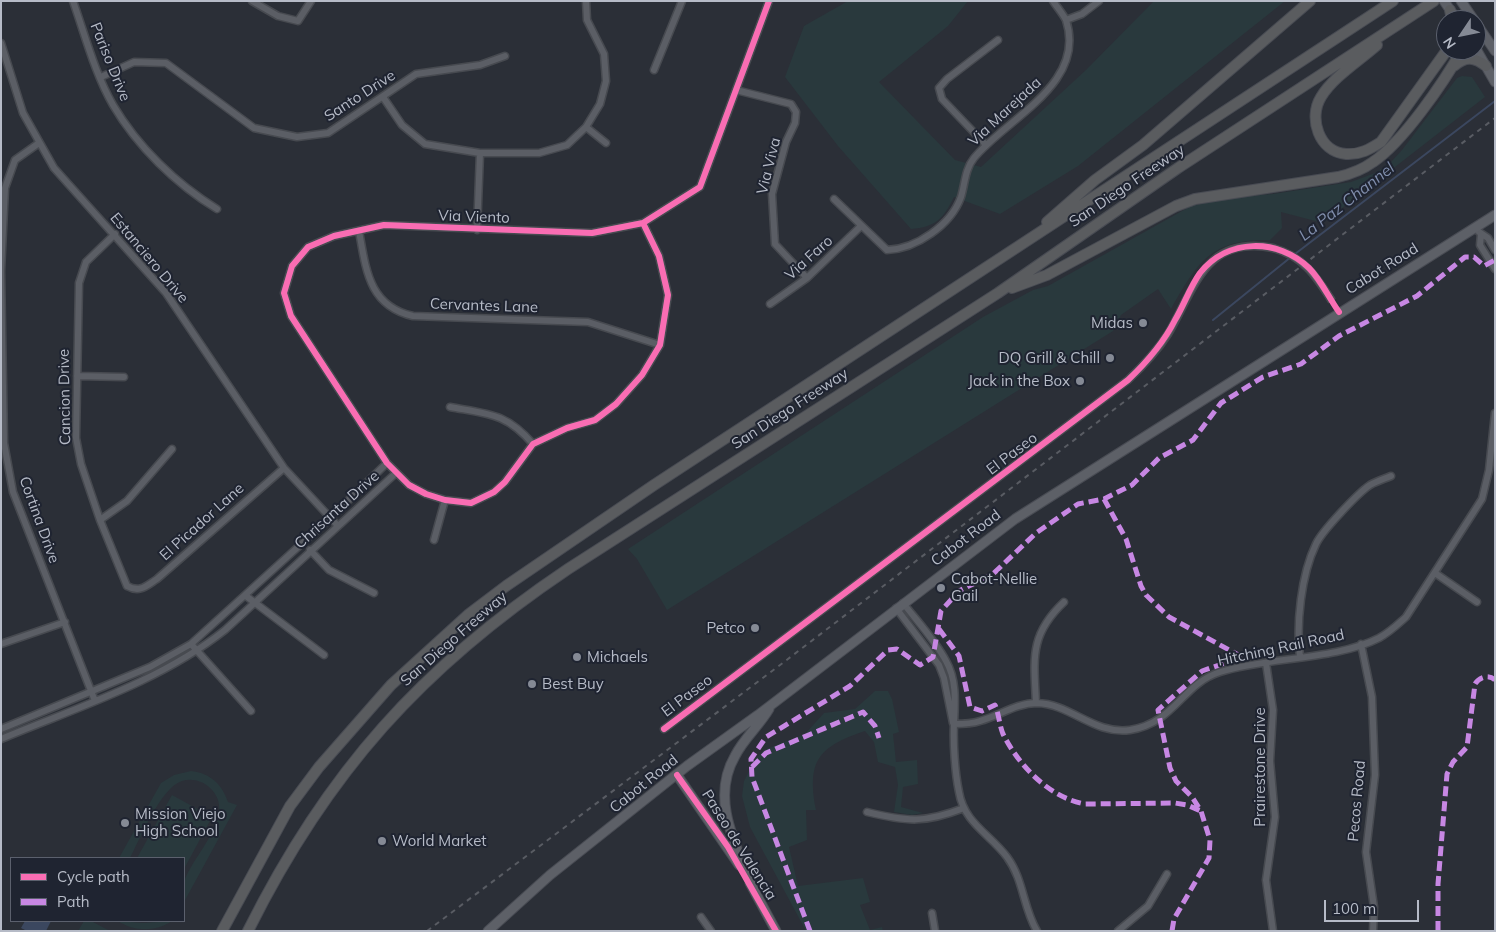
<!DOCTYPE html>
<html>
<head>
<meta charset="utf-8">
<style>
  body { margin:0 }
  #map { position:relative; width:1496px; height:932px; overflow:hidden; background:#2b2f37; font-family:Mulish,sans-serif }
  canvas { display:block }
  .frame { position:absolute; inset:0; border:2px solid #b6bbc7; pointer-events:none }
  .legend { position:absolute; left:10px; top:857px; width:175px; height:65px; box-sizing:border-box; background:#1f2431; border:1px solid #5b606d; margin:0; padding:6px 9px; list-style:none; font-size:15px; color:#b6bbc7 }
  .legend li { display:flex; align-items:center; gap:10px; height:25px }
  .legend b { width:25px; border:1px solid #5b606d }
  .north { position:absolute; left:1436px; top:10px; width:50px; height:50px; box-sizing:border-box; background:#1f2431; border:1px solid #5b606d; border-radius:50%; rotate:236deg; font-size:14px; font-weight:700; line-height:20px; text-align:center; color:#b6bbc7 }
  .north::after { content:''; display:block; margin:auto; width:18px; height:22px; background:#858a95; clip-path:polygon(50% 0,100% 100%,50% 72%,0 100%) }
  .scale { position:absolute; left:1324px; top:900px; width:95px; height:22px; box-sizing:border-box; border:2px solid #b6bbc7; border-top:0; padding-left:6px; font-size:15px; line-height:18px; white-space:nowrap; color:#b6bbc7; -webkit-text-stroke:4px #1f2431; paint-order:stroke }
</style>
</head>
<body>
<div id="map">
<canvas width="1496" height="932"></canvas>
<div class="frame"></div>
<ul class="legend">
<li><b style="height:6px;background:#f96db3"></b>Cycle path</li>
<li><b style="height:6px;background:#c787e3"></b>Path</li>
</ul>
<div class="north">N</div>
<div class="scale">100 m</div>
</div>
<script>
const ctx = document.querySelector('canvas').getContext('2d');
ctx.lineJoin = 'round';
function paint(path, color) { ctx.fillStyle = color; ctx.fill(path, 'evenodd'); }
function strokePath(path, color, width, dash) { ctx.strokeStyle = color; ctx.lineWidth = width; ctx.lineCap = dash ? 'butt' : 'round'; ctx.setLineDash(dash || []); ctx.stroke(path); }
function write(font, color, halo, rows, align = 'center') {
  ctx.font = font + ' Mulish,sans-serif'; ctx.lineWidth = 4; ctx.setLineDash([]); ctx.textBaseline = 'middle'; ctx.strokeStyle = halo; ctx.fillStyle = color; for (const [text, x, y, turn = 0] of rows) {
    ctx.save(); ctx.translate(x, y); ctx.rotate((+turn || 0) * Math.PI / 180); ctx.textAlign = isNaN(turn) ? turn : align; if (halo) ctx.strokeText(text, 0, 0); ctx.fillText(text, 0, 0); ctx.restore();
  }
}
paint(new Path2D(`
  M848,1h120l-20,25 -69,56 76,78 26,7 105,-97 68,-69h131l-207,165 -78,48 -46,-17c-11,22 -18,30 -43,32l-73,-83 -53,-69 19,-51z
  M1462,76l10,1 13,20 -162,126 -42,-11 1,16 -12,12c-60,-1 -72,22 -99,69l-13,-20 -37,26 -8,16 -446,279 -30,-51 -9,-10 355,-232 50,-27 15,-4 143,-80 32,-8 50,-4 78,-12 24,-9 16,-11 11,-12 55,-72z
  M875,691h13l4,8 7,33 -6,2 3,28 21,-2 1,24 -15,3 -2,20 22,6 -11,2 -18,-3 4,-27 -3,-18 -17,-5 -4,-20 -9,-11c-48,16 -58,31 -49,79h-10l1,30 -18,7 9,39 65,-8 7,24 -10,3 10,25 12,-3 1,4h-77l-56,-104 -8,-31 2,-15 11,-22 9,-9 41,-16 19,-21 31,-4z
  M191,771c19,2 31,13 37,31l9,3 -53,97c0,-6 -2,-13 0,-19 7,-27 55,-68 26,-95 -7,-7 -18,-10 -28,-7 -21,6 -42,58 -52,77h-11l42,-75 13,-8z
  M172,795l40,22 -28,52v-11h-47z
  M84,921h7l19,10h-32z
  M118,921l25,2 29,-2c-16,11 -38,11 -54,0z`), '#29393d');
paint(new Path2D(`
  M25,921h26l-5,10h-19l-6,-3z`), '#3b475f');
strokePath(new Path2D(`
  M1295,254l200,-153
  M1213,320l78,-63`), '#3b475f', 2);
const minor = new Path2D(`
  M73,1c12,34 22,73 40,104 24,41 63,79 104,104
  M252,1l26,15 20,5 13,-20
  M1066,20l16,-6 17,-13
  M1,43l22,70 31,55 112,125 118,175 54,58
  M654,70l28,-69
  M101,77l33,-15 32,1 88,65 43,9 31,-4 88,-59 64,-9 25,-9
  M736,90l55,14 5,8 -1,11 -9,19 -14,52 3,50 32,34
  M383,97l19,28 23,19 55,9h59l28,-8 19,-18 14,-23 6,-23 -2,-27 -17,-34 -1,-19
  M586,127l20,16
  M39,143l-24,17 -10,28 -4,83 3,172 9,49 82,209
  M986,145l-44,-46 -3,-11 8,-9 51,-39
  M834,199l53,51c29,-1 64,-25 74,-53 4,-13 4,-28 13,-39 33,-40 113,-74 92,-138 -3,-6 -9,-13 -13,-19
  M643,223l16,33 9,39 -8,50 -18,30 -26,29 -21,16 -28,8 -34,16 -28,38 -11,10 -23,11 -26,-3 -19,-6 -17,-9 -22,-22 -96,-147 -7,-23 8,-27 16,-19 26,-11 50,-11 208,8 51,-10 57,-36 69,-186
  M477,230l3,-77
  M359,231c7,39 10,75 54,85l175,6 72,23
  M1479,232l9,6 7,12
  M115,234l-29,28 -7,21 -3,155 5,26 19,56 27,66c13,7 19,0 30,-7l127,-111
  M1481,234l-1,11 15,24
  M770,304l37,-26 54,-52
  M77,376l47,1
  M450,407c39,7 56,6 83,37
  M100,520l27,-19 45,-52
  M434,540l11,-40
  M310,550l19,20 45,23
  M1435,573l42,29
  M246,596l78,59
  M903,603c14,18 32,37 43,58 11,19 9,42 8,63 -1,19 1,49 5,68 5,31 31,42 48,65 17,23 16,51 30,74
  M896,608l43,57 5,13 9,45
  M1,644l64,-22
  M191,644l60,67
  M1361,644l11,53 3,78 -9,77 8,55 -1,24
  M1300,657c-4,-33 1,-82 16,-113 6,-13 42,-51 54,-59 7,-4 14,-6 21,-9
  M1266,663l7,47 -3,51 5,56 -9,63 7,51
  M1036,703c-2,-44 -7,-68 28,-101
  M954,724c9,0 17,0 26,-3 19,-5 36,-18 57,-18 34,1 57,32 93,27 45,-7 52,-46 90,-58 47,-15 116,-12 159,-34 11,-6 18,-13 27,-21l76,-118 7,-29 6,-57
  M1,729l149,-62 41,-23 139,-126 57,-55
  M664,729l464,-349c15,-14 29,-29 40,-46 27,-46 37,-99 105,-86
  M1,739c77,-32 158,-57 224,-109l171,-157
  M867,812c41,10 58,11 97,-4
  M932,913l3,18
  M701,917l10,14
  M1118,931l30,-25 19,-32`);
const major = new Path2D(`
  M1444,1l13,19
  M1461,1l13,19
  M1476,23l19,28
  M1476,49l19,33
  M677,775l62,90
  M750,883l26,48
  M752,886c-16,-41 -42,-87 -17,-130 9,-18 24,-30 34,-47
  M488,931l62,-56 137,-109 71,-51 257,-196 480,-304`);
const highway = new Path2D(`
  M1450,10l2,10
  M1377,45c-18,16 -44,32 -56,52 -13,21 -2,55 25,57 14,1 24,-5 35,-12l66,-92
  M1454,66c12,-10 20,-9 32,0
  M1047,222l48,-42 48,-35 167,-144
  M1012,288l35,-13 129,-69 19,-7 143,-22c13,-3 24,-7 35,-15 30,-20 71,-80 89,-112
  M222,931l68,-125 29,-39 72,-82 78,-71 37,-28 148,-101 739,-484
  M248,931c79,-159 174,-264 320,-362l430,-276 180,-125 256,-167`);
strokePath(minor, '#474a50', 9);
strokePath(major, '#494c54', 11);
strokePath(highway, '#484b53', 12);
strokePath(minor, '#5b5e65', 6);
strokePath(major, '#5d6067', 9);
strokePath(highway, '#5a5c5f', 10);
strokePath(new Path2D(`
  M427,931l357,-269 711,-544`), '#595c63', 2, [5, 5]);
const minorBridge = new Path2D(`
  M1273,248c30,8 43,28 59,53`);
strokePath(minorBridge, '#474a50', 9, []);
strokePath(minorBridge, '#5b5e65', 6);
strokePath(new Path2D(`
  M1104,499l22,40 15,47 5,9 23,22 73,40 -40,14 -44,39 12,58 6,13 16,16 9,14 9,29 -1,18 -35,61 -2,12
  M939,629l20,27 11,51 12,4 13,-6c4,9 4,19 8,29 16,32 47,64 82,70l90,-1 12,2 14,6
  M752,767l14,-14 97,-41 12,14 4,12
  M810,931l-58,-154 -1,-18 15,-22 84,-51 38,-36 9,-1 23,16 13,-8 8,-46 18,-20 34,-17 43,-41 42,-29 26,-5 28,-14 27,-27 34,-18 28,-37 42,-26 38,-13 38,-28 78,-40 48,-39h9l10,9 11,-6
  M1438,931v-47l9,-110 6,-12 14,-15 8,-63c4,-7 14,-10 20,-4`), '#c787e3', 5, [10, 5]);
strokePath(new Path2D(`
  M643,223l16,33 9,39 -8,50 -18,30 -26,29 -21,16 -28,8 -34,16 -28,38 -11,10 -23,11 -26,-3 -19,-6 -17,-9 -22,-22 -96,-147 -7,-23 8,-27 16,-19 26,-11 50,-11 208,8 51,-10 57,-36 69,-186
  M664,729l464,-349c19,-18 35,-36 47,-60 9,-15 15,-33 25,-47 28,-35 78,-35 109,-5 12,12 20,30 30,44
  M677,775l51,72 48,84`), '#f96db3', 6);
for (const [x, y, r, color] of [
  [1143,323,5,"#858a95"],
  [1110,358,5,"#858a95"],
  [1080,381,5,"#858a95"],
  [941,588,5,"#858a95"],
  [755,628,5,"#858a95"],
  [577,657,5,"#858a95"],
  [532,684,5,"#858a95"],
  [125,823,5,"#858a95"],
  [382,841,5,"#858a95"]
]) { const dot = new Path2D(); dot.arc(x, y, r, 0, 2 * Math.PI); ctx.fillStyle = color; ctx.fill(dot); strokePath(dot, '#1f2431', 2); }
write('15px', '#b6bbc7', '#1f2431', [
  ["Pariso Drive",110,62,68],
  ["Santo Drive",360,96,-33],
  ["Via Marejada",1005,112,-43],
  ["Via Viva",769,166,-76],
  ["San Diego Freeway",1127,186,-34],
  ["Via Viento",474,217,2],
  ["Estanciero Drive",149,258,50],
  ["Via Faro",809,258,-42],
  ["Cabot Road",1382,269,-32],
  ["Cervantes Lane",484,306,2],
  ["Cancion Drive",65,397,-91],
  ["San Diego Freeway",790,409,-33],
  ["El Paseo",1012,454,-37],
  ["Chrisanta Drive",337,510,-42],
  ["Cortina Drive",39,520,70],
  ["El Picador Lane",202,522,-42],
  ["Cabot Road",966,538,-37],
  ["San Diego Freeway",454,639,-41],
  ["Hitching Rail Road",1281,648,-12],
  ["El Paseo",687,696,-37],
  ["Prairestone Drive",1260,767,-90],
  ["Cabot Road",644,784,-39],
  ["Pecos Road",1357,801,-85],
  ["Paseo de Valencia",739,845,58]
]);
write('15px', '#b6bbc7', '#1f2431', [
  ["Midas",1133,323,"right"],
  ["DQ Grill & Chill",1100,358,"right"],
  ["Jack in the Box",1070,381,"right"],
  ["Cabot-Nellie",951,579],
  ["Gail",951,596],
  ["Petco",745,628,"right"],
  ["Michaels",587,657],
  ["Best Buy",542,684],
  ["Mission Viejo",135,814],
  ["High School",135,831],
  ["World Market",392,841]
], 'left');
write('italic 16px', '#808eac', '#1f2431', [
  ["La Paz Channel",1347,202,-38]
]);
</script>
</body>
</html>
